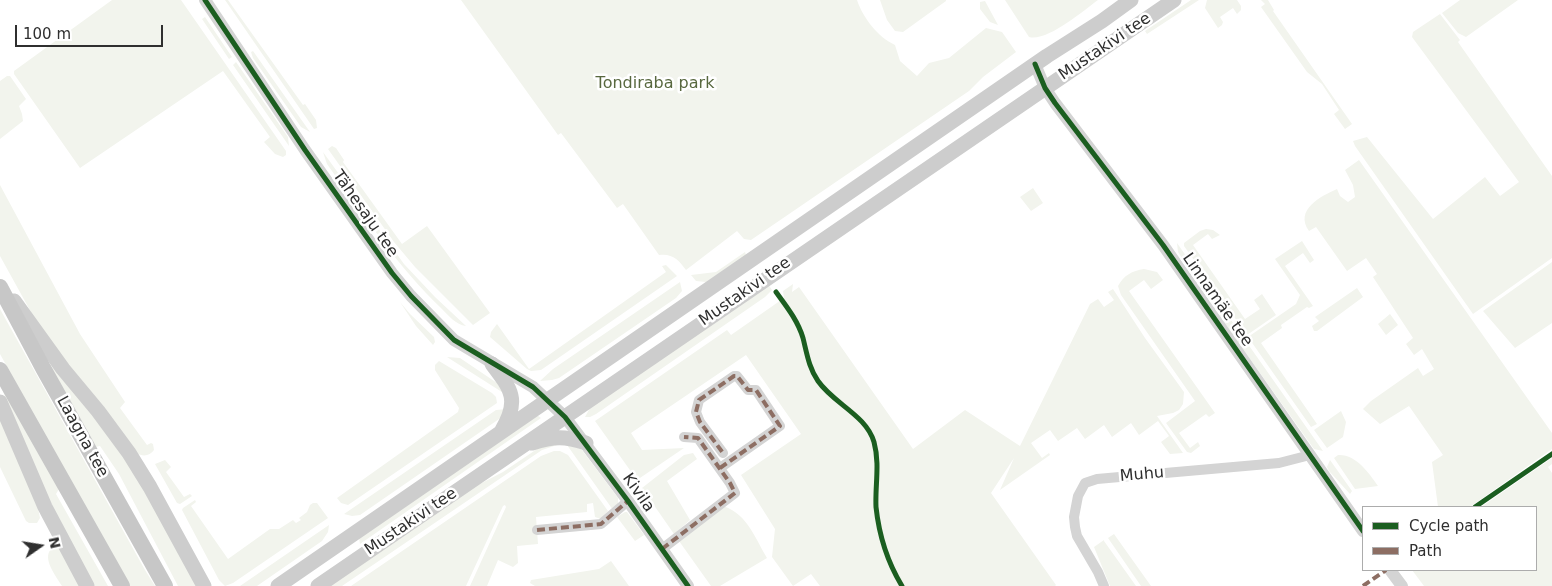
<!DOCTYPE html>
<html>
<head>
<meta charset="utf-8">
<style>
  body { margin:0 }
  #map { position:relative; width:1552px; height:586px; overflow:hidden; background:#fff; font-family:"DejaVu Sans",sans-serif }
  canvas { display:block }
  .legend { position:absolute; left:1362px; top:506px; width:175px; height:65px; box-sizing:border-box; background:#fff; border:1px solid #acacac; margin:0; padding:6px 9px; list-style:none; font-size:15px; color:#2f2f2f }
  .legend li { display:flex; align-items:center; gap:10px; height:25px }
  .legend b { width:25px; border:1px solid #acacac }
  .north { position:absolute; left:15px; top:521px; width:50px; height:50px; -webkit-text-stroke:4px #fff; paint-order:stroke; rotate:77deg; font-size:14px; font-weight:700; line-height:20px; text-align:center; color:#2f2f2f }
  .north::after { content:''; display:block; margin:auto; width:18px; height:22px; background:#2f2f2f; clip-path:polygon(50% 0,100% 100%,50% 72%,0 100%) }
  .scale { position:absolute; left:15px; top:25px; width:148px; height:22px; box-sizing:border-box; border:2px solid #2f2f2f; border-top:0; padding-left:6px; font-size:15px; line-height:18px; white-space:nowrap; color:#2f2f2f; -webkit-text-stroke:4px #fff; paint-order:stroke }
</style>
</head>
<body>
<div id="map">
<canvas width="1552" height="586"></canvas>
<ul class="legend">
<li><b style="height:6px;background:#1b5e20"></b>Cycle path</li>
<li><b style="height:6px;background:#8d6e63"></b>Path</li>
</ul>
<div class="north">N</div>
<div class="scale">100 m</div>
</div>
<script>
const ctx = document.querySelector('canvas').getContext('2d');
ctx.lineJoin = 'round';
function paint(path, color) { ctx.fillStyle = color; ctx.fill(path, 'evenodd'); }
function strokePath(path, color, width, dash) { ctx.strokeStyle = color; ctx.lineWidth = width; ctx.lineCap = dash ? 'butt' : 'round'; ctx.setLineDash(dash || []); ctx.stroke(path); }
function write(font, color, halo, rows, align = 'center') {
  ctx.font = font + ' "DejaVu Sans",sans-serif'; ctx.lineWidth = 5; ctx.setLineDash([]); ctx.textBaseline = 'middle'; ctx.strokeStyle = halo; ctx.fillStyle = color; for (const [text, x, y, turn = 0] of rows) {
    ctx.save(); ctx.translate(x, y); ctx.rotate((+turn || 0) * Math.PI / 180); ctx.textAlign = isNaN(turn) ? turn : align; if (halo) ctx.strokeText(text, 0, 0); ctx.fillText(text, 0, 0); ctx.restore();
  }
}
paint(new Path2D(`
  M112,0h69l105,151v4l-3,2 -8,-3 -11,-12 6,-5 -47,-66 -143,97 -66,-94v-3z
  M225,0h3l75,105 2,-1 11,16 1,8 -3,1z
  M461,0h396c6,18 21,37 38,45l5,16 17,15 12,-13 20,-5 37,-30 16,4 14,20 -33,25 -14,14 -218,149 -7,-1 -7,-8 -51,39c-7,-10 -14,-17 -27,-15l-36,-51 -6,4 -56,-75 -3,2z
  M880,0h66v1l-43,31 -8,-1 -8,-11z
  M1005,0h93c-15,11 -51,42 -69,37z
  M1191,0h8l-52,34 -2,-3z
  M1207,0h30l4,6v4l-4,4 -4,-6 -13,9 3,5 -1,3 -4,3 -13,-20z
  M1261,0h7l6,10 -1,1 79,113 -7,5 -11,-15 5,-4 -17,-26 -15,-12 -46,-65 4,-3z
  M1460,0h58l-52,37 -8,-4 -16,-20z
  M985,1l13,24 -8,-3 -10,-13v-7z
  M1440,14l20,26 -2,2 94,134v82l-79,56 -118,-168 -2,-5 14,-4 66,82 52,-42 15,19 19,-14 -107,-145 1,-5z
  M205,17l27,40 -3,2 -27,-40z
  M253,51l57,81 -9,-5 -48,-69 -2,-6z
  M236,62l52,75 1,9 -56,-81z
  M7,76h3l16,23 -7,7 3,8 1,7 -23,18v-58z
  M332,146l4,2 8,12 -1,2 59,82 25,-18 63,87 -17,12 -58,-58 -21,-25 -66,-93z
  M323,152l81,112 31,33 31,29c-10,-1 -18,-11 -24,-17 -45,-43 -79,-95 -115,-145z
  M1359,160l193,273v16l-82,58h-32l-6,-45 11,-7 -34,-49 -29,18 -17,-15 8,-8 47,-33 5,8 11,-7 -12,-20 -8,6 -8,-11 7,-6 -40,-61 4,-3 -11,-16 -19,13 -31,-44 -7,4c-15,-21 12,-35 28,-42l3,7 8,6 7,-5 -2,-12 -8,-15z
  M0,185l80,149 45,68 -5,6 27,37 4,-2 2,1 1,6c-4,6 -11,7 -18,3l-94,-121 -42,-76z
  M1033,188l10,15 -12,8 -11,-14z
  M1206,229l7,1 7,5 -8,4 -4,-5 -15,11 52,74 15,-10 -6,-9 8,-6 14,21 -29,20 -63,-89v-3l16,-12z
  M1302,241l12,19 -4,3 -7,-10 -18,13 28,40 -4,2 -2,-1 -26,18 1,3 -21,15 56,81 -6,3 -63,-90 48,-33 4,-9 -25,-36z
  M1177,243l146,208 -9,-2 -83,-117 -53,-80z
  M745,252l1,3 -40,27 -10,-1 -5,-6 25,-3z
  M1552,262v61l-37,25 -32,-37z
  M666,265l11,11 -136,94 -10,1 -4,-2 -37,-32 1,-5 6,-8 32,45 137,-97 -4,-6z
  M1144,269l13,3 6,8 -12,9 -7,-9 -15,11 86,122 -6,4 -3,-3 -27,19 11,15 8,-6 2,4 -9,7 -4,-1 -21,-29 29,-22 -74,-106 -3,-9c6,-11 14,-15 26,-17z
  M680,282l2,9 -6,7 -117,80 -7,2 -12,1 13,-12z
  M768,284l4,6 -7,7 -169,117 -6,3h-5l6,-11z
  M793,284l-1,8 7,-5 114,162 52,-39 55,36 70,-142 8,-5 6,8 10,-7 -6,-8 5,-3 32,49 39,54 -1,12 -4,6 -6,3 -16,3 26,37 -13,1 -9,-12 8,-6 -11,-15 -19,14 -8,-12 -19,14 -8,-12 -19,14 -8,-11 -19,13 -8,-11 -19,13 11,15 7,-5 1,2 -50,35 14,-32 -23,35 65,92 -1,1h-235l-9,-12 -18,12 -21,-29 3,-28 -34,-54 60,-41 -55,-79 -115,78 11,17 42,-2 -47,32 -42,-59 132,-91 4,5 53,-37 -1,-7z
  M1357,288l6,9 -46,34h-3l-2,-5 7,-5 -4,-4z
  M400,302l10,12 24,23 1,5 -2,3 -17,-19z
  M0,309l145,261 10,16h-26l-129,-232z
  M1390,314l8,11 -12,10 -8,-11z
  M447,357l13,1 40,27 5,9z
  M439,361l53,32 4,4 1,6 -149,102 -7,-2 -4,-5 121,-86 1,-4 -24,-38v-5z
  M48,362l61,72 20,30 69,122h-20l-59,-112 -19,-28 -5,1z
  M1,387l58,102 -3,5 52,92h-14l-45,-87z
  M507,409l-5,8 -142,98 -8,1 -8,-2 152,-104z
  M1341,411l5,11 -3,15 -16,11 -13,-18z
  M0,415l38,93 2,10 -3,5h-8l-3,-2 -26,-54z
  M537,415l4,3 -181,126 -1,-6z
  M543,445h14l-15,5 -200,136h-13l143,-98 31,-16z
  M567,445l14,4 37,49v8l-5,4z
  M554,451h6l8,4 40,56 -7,8 -6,-2 -2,-14 -6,1v8l-51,5 2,27 -21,2 1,17 -5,4 -15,-7 -11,26h-17l36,-79 -1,-2 -2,1 -37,80h-115l190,-130z
  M693,453l4,6 -30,22 23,39 -16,14 -32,-46 42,-33z
  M1338,455c18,-1 31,18 40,31l-23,3 -21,-31z
  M1552,458v6l-4,3 4,6v113h-128l-12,-16h124v-63h-55z
  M165,460l6,7 -5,5 18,25 6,-3 2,2 -12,8 -3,-1 -22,-39z
  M1330,460l22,31 -2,3 -21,-23 -2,-4z
  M195,500l1,2 -5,4 37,53 42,-30h9l14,-9 3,3 5,-3 -2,-2 8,-6 3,-7 3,-2h4l11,15 -95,65 -8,3 -6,-6 -37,-70 1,-2z
  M719,505c27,6 35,31 48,53l-47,28h-9l-32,-45z
  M625,512h2l17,23 -9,6 -18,-24z
  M329,525l-1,7 -6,9 -65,45h-17z
  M1114,534l37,52h-10l-33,-48z
  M1104,540v1l32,45h-26l-16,-39z
  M58,548l4,3 19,35h-19c-6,-10 -20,-27 -11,-37z
  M611,561l18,25h-94l-5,-3 1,-3 68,-11z`), '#f2f4ed');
strokePath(new Path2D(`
  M720,468l60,-42 -24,-36h-8l-11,-14h-3l-35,24 -3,12 4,10 23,31
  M537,530l64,-6 27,-23
  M662,549l73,-56 -5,-10 -32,-45 -14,-1
  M1104,586l-6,-14 -21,-36 -2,-9 -1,-10 4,-21 7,-13 12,-4 182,-16 31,-8`), '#d4d4d4', 10);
strokePath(new Path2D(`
  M205,0l100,150 87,123 19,23 43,44 79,47 32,30 63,84 60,85
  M1035,64l10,24 10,15 108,142 200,286
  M1390,570l12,16`), '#d4d4d4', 12);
strokePath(new Path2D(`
  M14,301l49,68 35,42 31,42 21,34 54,99
  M492,364c19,25 28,36 10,66
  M0,402l45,105 42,79
  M532,443c22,-7 33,-7 54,0
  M278,586l769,-530 55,-35 29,-21
  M318,586l856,-586`), '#cdcdcd', 15);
strokePath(new Path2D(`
  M0,287l43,81 122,218
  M0,370l122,216`), '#c7c7c7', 16);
strokePath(new Path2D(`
  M720,468l60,-42 -24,-36h-8l-11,-14h-3l-35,24 -3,12 4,10 23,31
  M537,530l64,-6 27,-23
  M662,549l73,-56 -5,-10 -32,-45 -14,-1
  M1363,586l23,-16`), '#8d6e63', 4, [8, 4]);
strokePath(new Path2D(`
  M205,0l100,150 87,123 19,23 43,44 79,47 32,30 63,84 60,85
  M1035,64l10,24 10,15 108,142 200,286
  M776,292c11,15 22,29 27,46 4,16 6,30 15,43 16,23 48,34 56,61 6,22 1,43 2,65 3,28 12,56 26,79
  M1475,507l77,-53`), '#1b5e20', 5);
write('16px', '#2f2f2f', '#fff', [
  ["Mustakivi tee",1105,47,-34],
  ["Tähesaju tee",365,214,55],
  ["Mustakivi tee",745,292,-35],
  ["Linnamäe tee",1217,300,55],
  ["Laagna tee",82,437,61],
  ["Muhu",1142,475,-5],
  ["Kivila",638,493,55],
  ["Mustakivi tee",411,522,-34]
]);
write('16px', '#58683f', '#fff', [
  ["Tondiraba park",655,84]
]);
</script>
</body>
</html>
